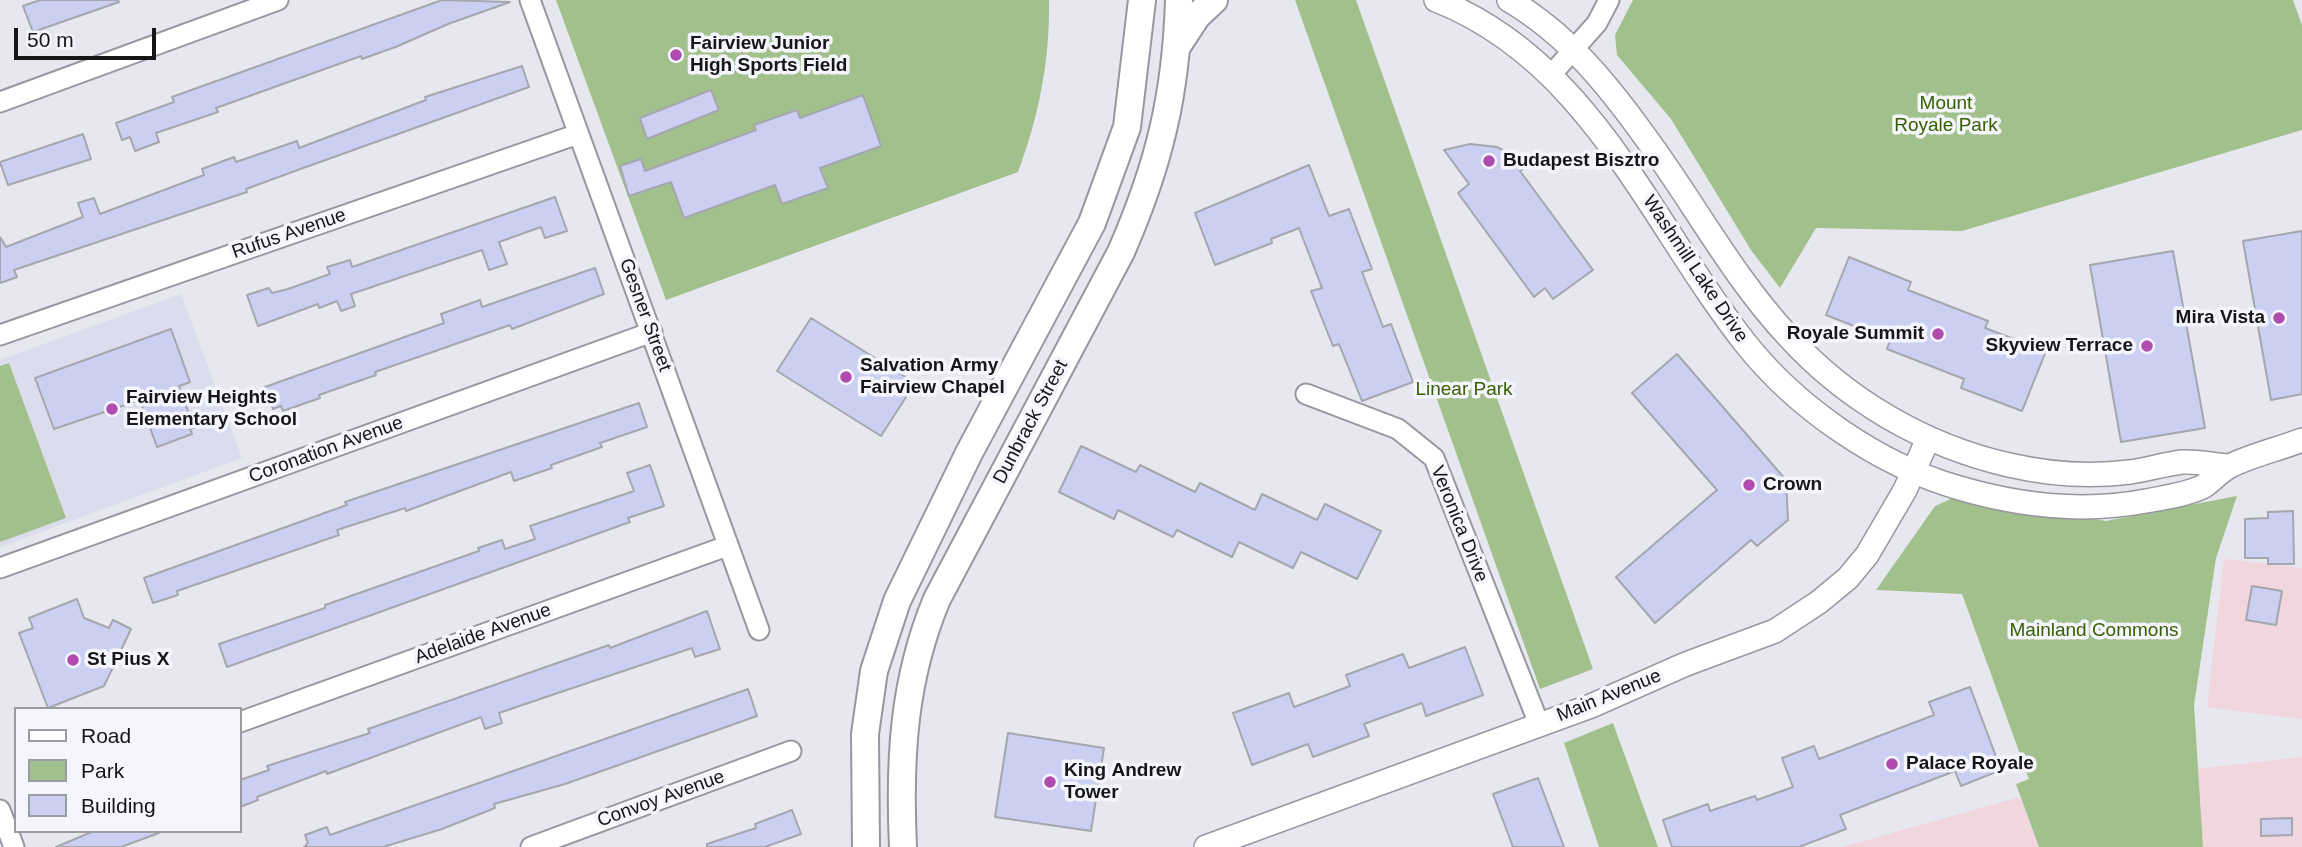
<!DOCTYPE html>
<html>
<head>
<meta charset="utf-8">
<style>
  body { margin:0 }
  #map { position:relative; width:2302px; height:847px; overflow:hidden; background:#e6e7ef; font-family:Arial,sans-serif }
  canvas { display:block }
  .legend { position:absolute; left:14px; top:707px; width:228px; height:126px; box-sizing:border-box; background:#f4f5fd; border:2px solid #9b9ca2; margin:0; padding:9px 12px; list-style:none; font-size:21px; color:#161619 }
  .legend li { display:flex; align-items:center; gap:14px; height:35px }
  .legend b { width:35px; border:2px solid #9b9ca2 }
  .scale { position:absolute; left:14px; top:28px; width:142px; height:32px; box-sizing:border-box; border:4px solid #161619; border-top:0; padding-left:9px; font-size:21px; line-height:24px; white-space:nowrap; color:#161619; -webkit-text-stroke:5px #f4f5fd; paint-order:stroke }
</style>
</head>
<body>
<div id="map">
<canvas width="2302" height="847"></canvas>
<ul class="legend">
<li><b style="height:9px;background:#fff"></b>Road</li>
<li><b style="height:19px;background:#a2c08c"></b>Park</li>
<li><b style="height:19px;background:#cbcff2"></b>Building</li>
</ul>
<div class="scale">50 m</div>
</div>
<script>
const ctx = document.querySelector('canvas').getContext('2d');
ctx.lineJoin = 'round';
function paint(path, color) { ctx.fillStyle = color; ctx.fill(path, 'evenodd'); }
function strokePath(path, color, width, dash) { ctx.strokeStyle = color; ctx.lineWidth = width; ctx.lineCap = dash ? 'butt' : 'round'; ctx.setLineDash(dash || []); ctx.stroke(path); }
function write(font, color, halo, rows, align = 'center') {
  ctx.font = font + ' Arial,sans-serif'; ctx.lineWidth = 7; ctx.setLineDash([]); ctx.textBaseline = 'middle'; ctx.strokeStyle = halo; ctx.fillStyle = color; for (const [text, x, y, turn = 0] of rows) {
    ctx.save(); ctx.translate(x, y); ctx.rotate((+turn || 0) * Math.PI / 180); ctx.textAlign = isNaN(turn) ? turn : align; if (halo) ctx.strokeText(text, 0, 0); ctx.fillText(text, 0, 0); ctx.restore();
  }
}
paint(new Path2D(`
  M2224,559l78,9v151l-95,-12z
  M2302,757v90h-99l-5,-78z
  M2020,797l19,50h-197z`), '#f1d6dd');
paint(new Path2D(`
  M181,294l61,164 -242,89v-187z`), '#dbddec');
paint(new Path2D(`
  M556,0h493c1,60 -10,116 -31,172l-352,128z
  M1295,0h61l237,669 -53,20z
  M1633,0h660l9,25v105l-340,101 -146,-3 -36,60 -29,-38 -80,-131 -54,-64 -2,-20z
  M9,363l57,155 -66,24v-176z
  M2237,496l-21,62 -22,147 9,142h-164l-23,-63 13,-5 -67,-185 -86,-4 59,-84 18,-8 153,23z
  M1613,723l45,124h-59l-35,-104z`), '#a2c08c');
const building = new Path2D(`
  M40,0h78l1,2 -86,30 -10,-26z
  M442,0l68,2 -62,22 -50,22 -36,13 -1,-3 -145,52 2,4 -62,21 3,9 -24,9 -5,-14 -8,3 -6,-17 58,-21 -2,-5z
  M522,66l7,21 -223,80 -60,22 1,3 -233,78 3,7 -17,6v-46l6,10 77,-30 -5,-14 16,-5 6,16 104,-39 -2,-6 32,-12 2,5 61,-21 2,7 127,-48 -1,-3z
  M711,90l8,20 -72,29 -7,-21z
  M863,95l18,51 -61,22 8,20 -46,16 -7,-19 -91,33 -13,-36 -42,14 -9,-30 21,-7 4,12 111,-41 -2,-5 43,-15 3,8z
  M83,134l8,25 -83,26 -8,-23z
  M1470,144l27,3 17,9 11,12 -5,3 73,99 -40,29 -8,-11 -11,9 -76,-104 11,-9 -25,-34z
  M1309,165l20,51 20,-7 23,60 -10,3 21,55 8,-3 22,58 -51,19 -23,-57 -6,2 -22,-55 11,-3 -23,-60 -28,11 1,4 -57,22 -20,-52z
  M555,197l12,34 -22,7 -4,-11 -42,15 8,22 -18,6 -7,-20 -131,44 4,12 -14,5 -4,-10 -18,7 -1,-4 -60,22 -11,-31 22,-7 3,5 16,-4 42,-15 -3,-7 23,-7 2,7z
  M2302,231v163l-31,6 -28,-159z
  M2173,251l32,177 -84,14 -31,-177z
  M1849,257l62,25 -3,8 80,31 -3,7 61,23 -24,60 -61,-23 3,-9 -77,-30 3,-9 -64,-25z
  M595,268l9,26 -92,35 -2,-4 -135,47 1,3 -57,20 1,3 -37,13 -2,-5 -8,3 -8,-22 179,-64 -3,-9 39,-14 2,7z
  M811,318l104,65 -34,53 -104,-65z
  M171,329l19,53 -11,4 15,42 -4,1 2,5 -35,13 -17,-47 -86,29 -19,-51z
  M1677,354l109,126 2,40 -31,26 -6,-6 -96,83 -39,-46 101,-87 -85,-97z
  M639,403l8,24 -47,16 2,4 -51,18 1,3 -38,13 -3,-9 -105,39 -1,-3 -68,22 2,5 -162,56 1,4 -25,8 -9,-25 203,-73 -2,-3z
  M1081,446l55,26 4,-7 55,27 5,-9 55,27 7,-16 55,26 8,-16 56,27 -24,48 -56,-27 -8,16 -54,-26 -7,15 -55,-27 -4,7 -55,-27 -4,9 -55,-27z
  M650,465l14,41 -36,12 2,4 -403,145 -8,-23 106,-36v-3l154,-54 -1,-3 24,-8 3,9 30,-10 -5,-13 104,-35 -7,-18z
  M2293,511l1,53h-26v-6h-23v-39l23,-1v-6z
  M2252,586l30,5 -6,34 -30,-5z
  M77,599l7,19 25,10 4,-8 18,9 -27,57 -56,22 -29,-75 14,-5 -4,-10z
  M707,611l13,38 -25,8 -3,-9 -155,52 -38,13 3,10 -17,6 -4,-12 -154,57 -1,-3 -69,26 1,3 -18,7v-27l29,-10 -2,-4 103,-33 -2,-4 241,-84 1,3z
  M1465,647l18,48 -57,21 -4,-13 -58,21 5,12 -56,21 -5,-13 -56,21 -19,-52 56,-20 5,14 56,-21 -4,-11 57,-21 6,14z
  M1970,687l31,83 -40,16 -6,-15 -115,44 6,14 -47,18h-127l-9,-27 45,-16 2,7 45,-15 2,4 36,-13 -11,-29 32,-12 5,13 115,-44 -5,-13z
  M748,689l9,27 -192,68 -71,20 1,4 -53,21 -59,18h-79l4,-4 -3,-8 22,-8 3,8z
  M1008,733l96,15 -13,83 -96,-14z
  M1538,778l26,69h-51l-20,-53z
  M792,810l9,24 -36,13h-58v-3l49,-16 -1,-4z
  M2292,818v17l-31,1v-17z
  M94,831h65v2l-38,14h-65z`);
paint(building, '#cbcff2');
strokePath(building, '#a5a6ae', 2);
const minor = new Path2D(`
  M530,0l229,630
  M1551,75l46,-52 12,-23
  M0,102l278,-102
  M0,335l578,-201
  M1306,394l92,35 36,29 105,266
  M0,568l652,-236
  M240,722l487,-176
  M0,810l14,37
  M531,847l260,-96`);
const tertiary = new Path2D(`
  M1436,0c154,60 215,224 310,344 51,64 132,120 210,143 60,18 127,26 190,14 17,-3 43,-7 58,-15 9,-6 16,-15 26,-20 22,-11 49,-17 72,-26
  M1509,0c58,34 99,85 137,138 48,65 87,139 142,198 58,64 137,110 221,129 39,9 81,12 121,7 17,-2 34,-8 52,-10 15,-1 32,3 47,4
  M1206,847l385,-141 95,-42 89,-33 44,-29 29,-24 19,-23 38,-65 23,-51`);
const secondary = new Path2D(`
  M1178,45l19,-29 17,-16
  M866,847l-1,-113 9,-63 23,-70 72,-148 123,-230 35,-96 15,-127
  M903,847c-4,-87 0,-167 34,-248l184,-347c38,-87 55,-156 58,-252`);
strokePath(minor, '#97979f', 23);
strokePath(tertiary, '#97979f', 26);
strokePath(secondary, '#97979f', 30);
strokePath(minor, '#fff', 19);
strokePath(tertiary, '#fff', 23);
strokePath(secondary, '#fff', 26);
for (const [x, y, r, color] of [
  [676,55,7,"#b04bb0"],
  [1489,161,7,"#b04bb0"],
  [2279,318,7,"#b04bb0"],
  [1938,334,7,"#b04bb0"],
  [2147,346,7,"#b04bb0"],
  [846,377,7,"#b04bb0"],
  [112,409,7,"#b04bb0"],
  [1749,485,7,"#b04bb0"],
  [73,660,7,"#b04bb0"],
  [1892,764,7,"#b04bb0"],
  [1050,782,7,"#b04bb0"]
]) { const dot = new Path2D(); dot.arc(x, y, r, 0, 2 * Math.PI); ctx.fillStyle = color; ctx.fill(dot); strokePath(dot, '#f4f5fd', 2.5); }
write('bold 19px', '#161619', '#f4f5fd', [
  ["Fairview Junior",690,44],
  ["High Sports Field",690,66],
  ["Budapest Bisztro",1503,161],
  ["Mira Vista",2265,318,"right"],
  ["Royale Summit",1924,334,"right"],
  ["Skyview Terrace",2133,346,"right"],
  ["Salvation Army",860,366],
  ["Fairview Chapel",860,388],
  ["Fairview Heights",126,398],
  ["Elementary School",126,420],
  ["Crown",1763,485],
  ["St Pius X",87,660],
  ["Palace Royale",1906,764],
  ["King Andrew",1064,771],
  ["Tower",1064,793]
], 'left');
write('19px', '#376002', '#f4f5fd', [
  ["Mount",1946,104],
  ["Royale Park",1946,126],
  ["Linear Park",1464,390],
  ["Mainland Commons",2094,631]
]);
write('19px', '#161619', '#f4f5fd', [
  ["Rufus Avenue",289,234,-19],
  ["Washmill Lake Drive",1695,269,56],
  ["Gesner Street",645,315,70],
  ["Dunbrack Street",1031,422,-62],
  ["Coronation Avenue",326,450,-20],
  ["Veronica Drive",1459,524,68],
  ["Adelaide Avenue",483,634,-20],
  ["Main Avenue",1609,696,-22],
  ["Convoy Avenue",661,799,-20]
]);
</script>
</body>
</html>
